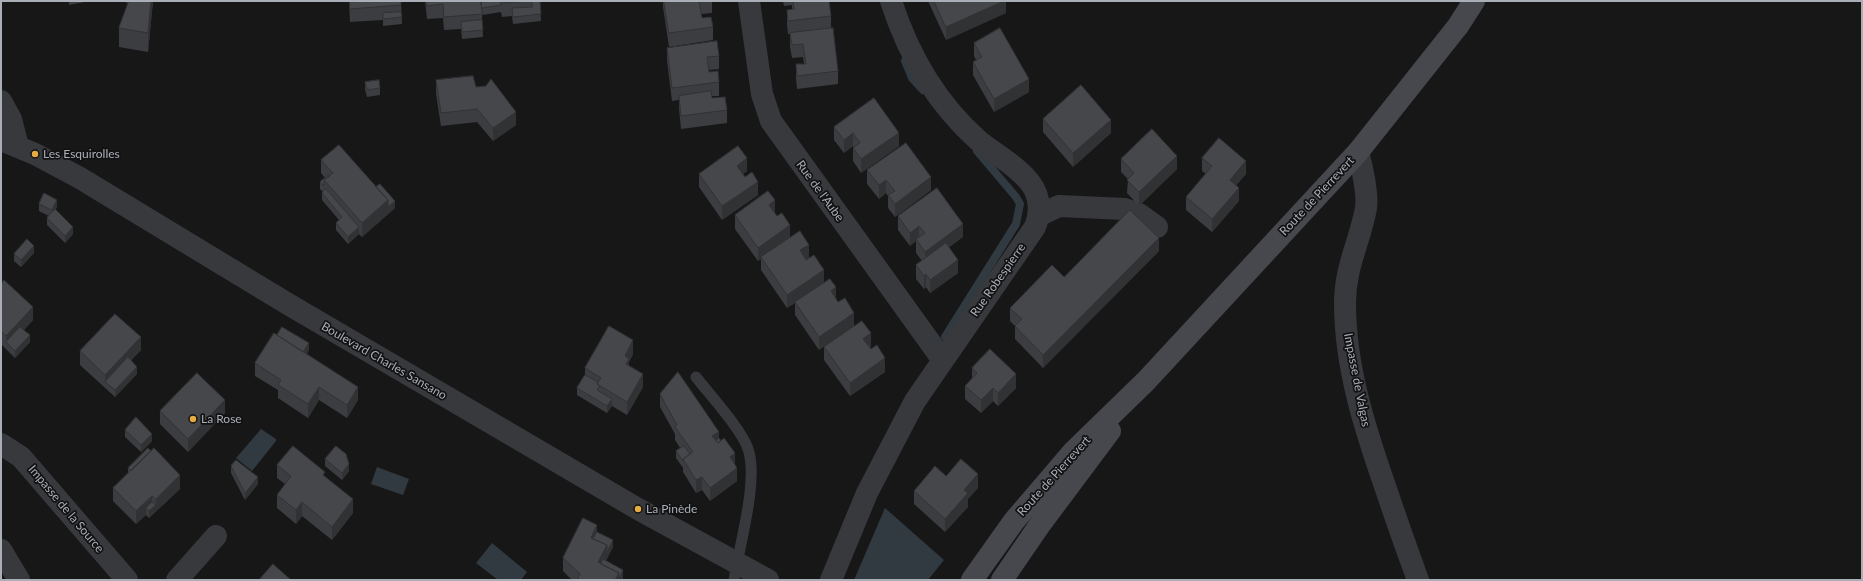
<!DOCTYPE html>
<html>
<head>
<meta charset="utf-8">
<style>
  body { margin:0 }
  #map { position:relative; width:1863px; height:581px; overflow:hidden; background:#171718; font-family:Lato,sans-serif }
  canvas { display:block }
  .frame { position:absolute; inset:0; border:2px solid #aaaeb7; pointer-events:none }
</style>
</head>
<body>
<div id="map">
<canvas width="1863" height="581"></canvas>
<div class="frame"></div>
</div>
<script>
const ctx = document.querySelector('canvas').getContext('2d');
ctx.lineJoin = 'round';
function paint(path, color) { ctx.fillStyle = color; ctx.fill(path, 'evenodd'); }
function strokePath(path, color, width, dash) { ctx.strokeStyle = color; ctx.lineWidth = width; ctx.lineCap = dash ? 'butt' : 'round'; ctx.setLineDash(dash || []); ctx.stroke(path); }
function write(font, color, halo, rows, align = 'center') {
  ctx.font = font + ' Lato,sans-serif'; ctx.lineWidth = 3.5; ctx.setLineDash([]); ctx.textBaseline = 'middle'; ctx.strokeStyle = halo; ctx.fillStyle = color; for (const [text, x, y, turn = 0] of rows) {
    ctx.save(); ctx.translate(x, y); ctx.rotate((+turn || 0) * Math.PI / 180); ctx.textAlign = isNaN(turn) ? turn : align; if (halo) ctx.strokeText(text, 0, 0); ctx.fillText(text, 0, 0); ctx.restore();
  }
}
paint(new Path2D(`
  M261,429l15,10v2l-24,30 -16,-13z
  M377,467l32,12 -6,16 -32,-11z
  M885,508l59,52 -16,20h-74z
  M492,543l35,29 -6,8h-23l-22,-17z`), '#313a40');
strokePath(new Path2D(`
  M905,61l7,17 11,12
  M945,337l71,-113 4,-20 -4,-7 -39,-46`), '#313a40', 8);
strokePath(new Path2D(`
  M696,377c14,18 46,53 52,72 11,31 -9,97 -14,131`), '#38393d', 11);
strokePath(new Path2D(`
  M749,1l13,93 9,27 171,238
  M1,101l10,18 7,28
  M1,140l34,14 45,24 208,126 350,205 130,71
  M1358,152c4,14 10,42 8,56 -6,34 -21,58 -21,95 0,64 20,126 41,186 10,30 21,61 32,91
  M1040,215l19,-9 66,3 14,5 18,13
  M1,444l20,13 106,123
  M1,550l18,30
  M177,580l39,-44
  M831,580l36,-87 48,-92 120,-174c6,-14 5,-31 -4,-43 -12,-17 -36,-30 -52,-43 -42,-37 -71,-87 -88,-140`), '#38393d', 22);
strokePath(new Path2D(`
  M972,580l42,-59 59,-69 73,-71 212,-229 100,-126 16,-25
  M1002,580l37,-54 71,-95`), '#46484d', 22);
paint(new Path2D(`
  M69,1h21l-21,4z
  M125,1h28l-5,51 -29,-5v-19l9,-24z
  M349,1h52l1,23 -19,2v-6l-33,2z
  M425,1h115l1,20 -28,3 -1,-8 -10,1 -1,-5 -19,3 1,22 -21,2 -1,-10 -17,1 -1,-12 -16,1z
  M663,1h49v12l-11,1 1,4 11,9v13l-44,7 -6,-40z
  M783,1h46l2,15v13l7,42v13l-41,5 -1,-11v-14h8l-1,-7 -11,1 -2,-11v-13h-2l-1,-10v-14h5v-5l-8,1z
  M928,1h78v12l-60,27z
  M974,43l55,49 -35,20 -21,-37v-13l3,-2 -2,-4z
  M667,48l52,8v13l-10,1v2l10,10v14h-7v2l15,12v13l-46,6 -2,-20v-9l-7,1 -5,-40z
  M436,80l40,7 40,38 -23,16 -16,-19 -36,4 -5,-32z
  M365,82l15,6v7l-13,2 -2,-8z
  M1043,119l68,14 -38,34 -30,-35z
  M834,127l65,19 -38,27 -8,-12v-13h1l-1,-2 -9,7 -10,-13z
  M1202,158l44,16 -10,11 3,16 -27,31 -26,-22v-13l20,-23 -4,-3z
  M1121,159l56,10 -38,37 -12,-13 1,-14 -7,-7z
  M321,160l74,48 -33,29 -3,-3 -11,10 -12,-14v-7l3,-3 -17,-20v-7l1,-1 -3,-3v-7l5,-4 -4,-5z
  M867,170l64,20 -36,27 -7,-9v-12l-2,-3 -7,6 -12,-15z
  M747,171l-4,3 15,21 -36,25 -23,-33v-13z
  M39,204l18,3 -2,3 18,24 -8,9 -18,-18v-7l2,-2 -10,-5z
  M775,214l15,23 19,21 -3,2 18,22 30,44 17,21 -2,1 16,24 -35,24 -26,-36v-13l12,-9 -17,12 -24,-35v-12l-8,5 -26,-38v-11l-3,2 -23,-32v-14z
  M898,216l65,21 -14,10 9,26 -28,20 -4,-6 -2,2 -8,-10v-14l6,-4 -6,-8v-12l-6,5 -12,-16z
  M1159,251l-116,117 -28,-29v-13l-5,-5v-13l54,-31z
  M34,253l-13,14 -7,-6v-7z
  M1,284l32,36 -9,10 6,12 -15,16 -14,-14z
  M277,335l32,15 -2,4 51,46 -11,18 -28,-18 -11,18 -30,-20v-8l-23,-14v-13z
  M141,350l-10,10 6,14 -22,23 -35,-32v-14z
  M633,354l-4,8v4l14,21 -16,28 -15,-9 -5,7 -30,-18v-7l8,-13v-7z
  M972,368l44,20 -18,18 -5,-5 -12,12 -16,-14v-13l7,-7z
  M660,394l59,44 16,26 2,17 -27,20 -8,-11 -6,3 -13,-21v-4l-7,-10v-7l4,-3 -5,-8v-6l-15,-27z
  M160,411l65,2 -37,39 -28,-28z
  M125,430l27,11 -11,11 -16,-15z
  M325,459l24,12 -7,9 -17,-14z
  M277,465l48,12 28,36 -21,27 -30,-24 -6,8 -19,-16v-13l8,-11 -8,-6z
  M231,466l27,18 -13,16 -14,-27z
  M128,468l52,21 -31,29 -3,-3 -10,9 -23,-23v-13l15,-14z
  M946,476l32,12 -10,11v8l-23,25 -31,-28v-13z
  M613,547l-7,13 17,17 -1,3h-50l-9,-9v-13z`), '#3c3d40');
paint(new Path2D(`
  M151,1h2l-5,51v-19z
  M1004,1h2v12l-60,27v-13z
  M1029,79v13l-35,20v-13z
  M516,112v13l-23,16v-13z
  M1111,120v13l-38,34v-14z
  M853,133v13l-9,7v-13z
  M899,133v13l-38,27v-14z
  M1177,156v13l-38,37v-14z
  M747,158v13l-10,8v-13z
  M1246,161v13l-16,19v-13z
  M931,177v13l-36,27v-13z
  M886,180v13l-7,6v-14z
  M758,182v13l-36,25v-14z
  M1239,188v13l-27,31v-13z
  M57,200v7l-5,10v-7z
  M388,200l7,1v7l-33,29v-14z
  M775,200v14l-6,-9z
  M963,224v13l-38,28v-13z
  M790,225v13l-29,19v2l-3,2v-13z
  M919,226v13h-3v2l-6,5v-13z
  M73,227v7l-8,9v-7z
  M359,227v7l-11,10v-7z
  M1159,238v13l-116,117v-13z
  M809,245v13l-9,5v-13z
  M34,246v7l-13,14v-7z
  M958,260v13l-28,20v-13z
  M824,270v14l-37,24v-13z
  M926,274v13l-2,2v-13z
  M836,287v14l-5,-10z
  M33,307v13l-23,25 -4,-3v-6z
  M854,313v13l-35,24v-13z
  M871,333v14l-8,5v-13z
  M30,335v7l-15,16v-7z
  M141,337v13l-32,35 -4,-3v-7z
  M633,340v14l-4,8v10l-3,5 -1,-21z
  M309,343v7l-8,13v-7z
  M885,358v14l-35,24v-13z
  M137,367v7l-22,23v-7z
  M643,374v13l-16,28v-13z
  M1016,374v14l-18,18v-13z
  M319,387v13l-11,18v-14z
  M358,387v13l-11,18v-13z
  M993,388v13l-12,12v-13z
  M612,399v7l-5,7v-7z
  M225,400v13l-37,39v-13z
  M719,432v13l-7,-9z
  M152,434v7l-11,11v-7z
  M735,453v13l-5,-9z
  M349,464v7l-7,9v-7z
  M737,468v13l-27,20v-13z
  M978,474v14l-10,11v8l-23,25v-13l19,-29z
  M180,475v14l-31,29v-7l-3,-3v7l-10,9v-13l16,-15v13l4,-4v-6z
  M258,477v7l-13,16v-7z
  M702,477v13l-6,3v-13z
  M353,499v14l-21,27v-13z
  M302,502v14l-6,8v-14z
  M597,525v14l-4,6 -2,-7z
  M613,540v7l-6,12v-7z
  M607,545v14l-6,11 -3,-8z
  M623,570v7l-1,3h-7l4,-7z`), '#313234');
const building = new Path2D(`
  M129,1h22l-3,32 -29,-5z
  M350,1h51v4l-51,4z
  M426,1h55l1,13 -38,3 -1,-13 -16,2z
  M481,1h20v4l-19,3z
  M502,1h25l-25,2z
  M532,1h8l1,13 -28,3 -1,-9 20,-1z
  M664,1h38h-3l3,17 9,-1 2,10 -44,6z
  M793,1h36l2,15 -43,5 -1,-11 7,-1z
  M934,1h70l-58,26z
  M401,12l1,5 -19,2v-6z
  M482,20l1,10 -21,2 -1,-10z
  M833,28l5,43 -41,5 -1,-12h10l-3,-20 -11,1 -2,-12z
  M1000,28l29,51 -35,20 -21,-37 9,-5 -8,-14z
  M717,41l2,15 -12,1 2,15 9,-1 1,11 -47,6 -5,-40z
  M473,76l3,11 10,-1 5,-7 25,33 -23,16 -16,-19 -36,4 -5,-33z
  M379,80l1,8 -13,2 -2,-8z
  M1081,85l30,35 -38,33 -30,-34z
  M711,91l1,7 13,-1 2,13 -46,6 -2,-20z
  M874,98l25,35 -38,26 -8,-11 7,-5 -7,-10 -9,7 -10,-13z
  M1152,129l25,27 -38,36 -12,-12 7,-7 -13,-14z
  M1219,138l27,23 -16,19 9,8 -27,31 -26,-22 26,-31 -10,-8z
  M906,143l25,34 -36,27 -7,-9 7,-4 -9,-11 -7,5 -12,-15z
  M339,145l49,55 -26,23 -38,-43 9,-7 -12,-13z
  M738,146l9,12 -10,8 8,11 7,-5 6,10 -36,24 -23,-32z
  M329,175l1,1 -6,4v6l-4,-4z
  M380,184l15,17 -7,6v-7l-12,-13z
  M937,188l26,36 -38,28 -9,-13 9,-6 -6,-7 -9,7 -12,-17z
  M326,189l33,38 -11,10 -12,-14 6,-6 -20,-24z
  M768,191l7,9 -6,5 8,11 5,-3 8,12 -32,23 -23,-33z
  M44,193l13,7 -5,10 -13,-6z
  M55,209l18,18 -8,9 -18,-18z
  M1130,210l29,28 -116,117 -28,-29 7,-7 -12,-11 42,-43 12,12z
  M800,231l9,14 -9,5 6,10 8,-5 10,15 -37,25 -26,-38z
  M27,239l7,7 -13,14 -7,-6z
  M946,243l12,17 -28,20 -4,-6 -2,2 -8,-11z
  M830,279l6,8 -5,4 7,11 7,-4 9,15 -35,24 -24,-35z
  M4,280l29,27 -27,29 -5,-5v-47z
  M115,314l26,23 -36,38 -25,-24z
  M862,321l9,12 -8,6 8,10 6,-4 8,13 -35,25 -26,-36z
  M609,326l24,14 -8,16 4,3 -3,5 17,10 -16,28 -30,-18 4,-6 -16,-10z
  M20,327l10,8 -15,16 -9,-9z
  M282,327l27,16 -6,9 -26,-17z
  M274,333l84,54 -11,18 -28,-18 -11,17 -30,-19 3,-5 -26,-17z
  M990,349l26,25 -18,19 -5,-5 -12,12 -16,-14 12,-13 -5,-5z
  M128,357l9,10 -22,23 -10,-8z
  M678,372l41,60 -7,4 6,7 6,-5 11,15 -5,4 7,11 -27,20 -8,-11 -6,3 -13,-21 10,-7 -18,-25 2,-2 -17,-31z
  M197,373l28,27 -37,39 -28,-28z
  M585,375l13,7 -1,2 3,2 -3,4 15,9 -5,7 -30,-18z
  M136,417l16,17 -11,11 -16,-15z
  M719,438l2,3 -3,2 -2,-2z
  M293,446l32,26 -2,3 30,24 -21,28 -30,-25 -6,8 -19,-15 14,-19 -14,-11z
  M336,446l10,8 3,10 -7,9 -17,-14z
  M684,446l6,8 -7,5v2l-7,-10z
  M148,448l3,3 -20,20 -3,-3z
  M154,448l26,27 -24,24 -4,-3 -16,15 -23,-23z
  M961,459l17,15 -14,16 4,3 -23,26 -31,-28 21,-25 11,10z
  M236,460l22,17 -13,16 -14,-27z
  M152,502l4,3 -7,6 -3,-3z
  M583,518l14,7 -6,13 16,7 -9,17 21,11 -4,7h-38l3,-6 -17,-16z
  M597,532l16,8 -6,12v-7l-14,-6z
  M603,559l20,11 -4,9v-6l-18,-9z
  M273,564l18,16h-32z`);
paint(building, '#46474b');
strokePath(building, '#313234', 1);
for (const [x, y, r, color] of [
  [35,154,4,"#e4ac43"],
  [193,419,4,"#e4ac43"],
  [638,509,4,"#e4ac43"]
]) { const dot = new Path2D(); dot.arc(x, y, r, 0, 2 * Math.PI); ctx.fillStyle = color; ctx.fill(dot); strokePath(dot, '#121213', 1.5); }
write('12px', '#aaaeb7', '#121213', [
  ["Les Esquirolles",43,154],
  ["La Rose",201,419],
  ["La Pinède",646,509]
], 'left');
write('12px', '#aaaeb7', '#121213', [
  ["Rue de l'Aube",820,191,54],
  ["Route de Pierrevert",1317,196,-47],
  ["Rue Robespierre",998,280,-55],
  ["Boulevard Charles Sansano",384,361,30],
  ["Impasse de Valgas",1357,380,79],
  ["Route de Pierrevert",1054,476,-48],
  ["Impasse de la Source",66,509,50]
]);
</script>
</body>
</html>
